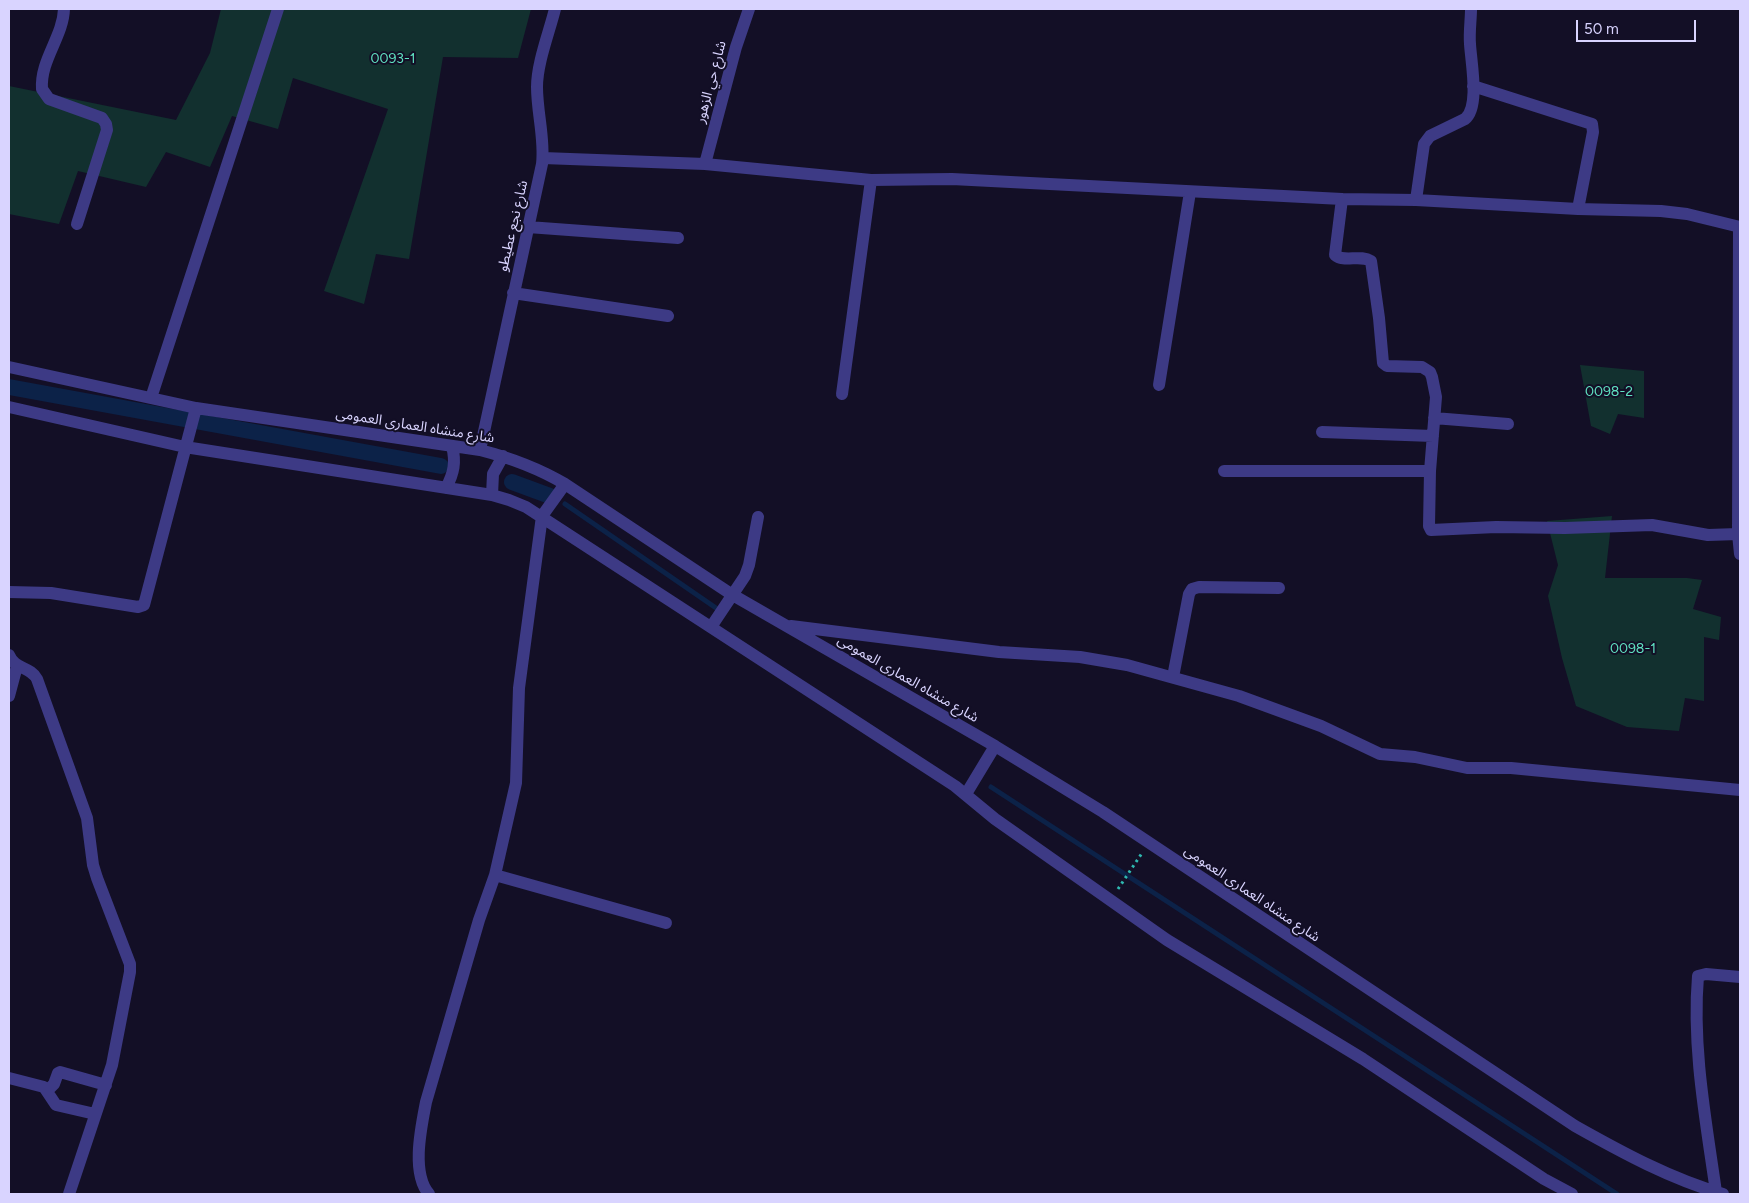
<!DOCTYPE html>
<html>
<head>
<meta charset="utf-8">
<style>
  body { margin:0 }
  #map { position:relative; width:1749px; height:1203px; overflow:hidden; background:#130f26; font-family:Figtree,sans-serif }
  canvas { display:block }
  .frame { position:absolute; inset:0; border:10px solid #d9d4ff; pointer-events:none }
  .scale { position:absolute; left:1576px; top:20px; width:120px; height:22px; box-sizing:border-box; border:2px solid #d9d4ff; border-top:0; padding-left:6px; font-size:15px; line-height:18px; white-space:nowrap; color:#d9d4ff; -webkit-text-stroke:4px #130f26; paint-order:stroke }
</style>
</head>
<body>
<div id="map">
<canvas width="1749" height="1203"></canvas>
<div class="frame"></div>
<div class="scale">50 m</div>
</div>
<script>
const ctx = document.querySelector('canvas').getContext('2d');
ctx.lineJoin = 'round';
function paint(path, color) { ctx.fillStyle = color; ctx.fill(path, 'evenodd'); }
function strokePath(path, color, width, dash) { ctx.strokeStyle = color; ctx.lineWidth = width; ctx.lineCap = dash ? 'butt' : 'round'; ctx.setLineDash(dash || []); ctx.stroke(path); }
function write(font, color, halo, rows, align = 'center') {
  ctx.font = font + ' Figtree,"Noto Sans Arabic",sans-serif'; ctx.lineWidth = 4; ctx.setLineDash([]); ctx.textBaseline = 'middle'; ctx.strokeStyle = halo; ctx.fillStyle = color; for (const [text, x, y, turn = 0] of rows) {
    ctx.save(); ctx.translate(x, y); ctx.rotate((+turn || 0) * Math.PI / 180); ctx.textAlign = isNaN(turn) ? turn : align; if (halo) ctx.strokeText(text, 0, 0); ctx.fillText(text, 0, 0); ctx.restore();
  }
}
paint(new Path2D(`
  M221,9h310l-13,49 -75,-1 -34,202 -33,-5 -12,50 -40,-13 64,-182 -95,-31 -15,51 -46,-13 -22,51 -44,-15 -20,35 -68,-16 -19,53 -50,-10v-128l167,34 34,-67z
  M1580,365l64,6v47l-26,-4 -8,20 -19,-8z
  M1612,516l-7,62h82l15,2 -9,29 28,8 -2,23 -15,-3v64l-19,-3 -6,33 -52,-4 -51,-21 -14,-48 -14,-62 10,-31 -11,-44z`), '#12302f');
strokePath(new Path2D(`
  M565,504l151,104
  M991,787l626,407`), '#0c2248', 5);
strokePath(new Path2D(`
  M9,387l432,79
  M512,482l38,14`), '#0c2248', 16);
strokePath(new Path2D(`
  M1118,889l24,-36`), '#2fb8b0', 3, [2.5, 4]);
strokePath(new Path2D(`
  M64,9c-1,28 -24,51 -22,80l7,10 53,19 4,6 1,6 -30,94
  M1473,86l119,38 1,8 -15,77
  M543,158l162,6 166,16 81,-1 390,20 74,1 162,9 83,2 26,3 53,13
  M705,164l31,-117 13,-38
  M1342,199l-7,56c9,8 25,-1 36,6l8,57 4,45 4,3 35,1 8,5 2,5 4,20 -6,74 -1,55 2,4 65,-3 69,1 87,-3 56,10 30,-1
  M1416,200l8,-56 6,-8 35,-17c15,-12 6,-57 5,-75 -1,-12 1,-24 1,-35
  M528,227l150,11
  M1739,227l-1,307 2,20
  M513,293l155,23
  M9,367l187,41 284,42c31,8 58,18 85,34l166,110 264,152 108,66 472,314c48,27 96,53 148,68
  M1159,385l31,-193
  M842,394l29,-214
  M151,398l127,-389
  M9,407l176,40 307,48 17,5 17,7 429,279 40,33 172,121 196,119 181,120 28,15
  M1434,418l74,6
  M1322,432l111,4
  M480,450l62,-286c3,-25 -5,-51 -5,-77 0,-24 12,-54 18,-78
  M1224,471h206
  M446,488c8,-15 10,-26 6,-42
  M492,495l1,-21 10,-18
  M9,592l42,1 87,14 6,-2 52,-197
  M791,626l208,26 81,5 47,8 112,31 82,30 59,28 35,3 52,11h44l229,22
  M711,627l34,-51 4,-11 9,-48
  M9,655c6,15 21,11 28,24l50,139 6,47 4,13 33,86v8l-18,93 -43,129
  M1173,677l16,-83 3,-5 7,-2 80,1
  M9,696l8,-30
  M966,794l29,-48
  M495,875l171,48
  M9,1078l35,9 12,18 39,9
  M47,1091l7,-7 4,-11 2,-1 46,13
  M1716,1192c-10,-71 -24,-144 -18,-216l8,-2 34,3
  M429,1194c-18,-21 -8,-66 -3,-92l53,-182 16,-45 21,-92 3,-95 23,-172 23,-32`), '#3d3a85', 12);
write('14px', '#5fe0c0', '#130f26', [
  ["0093-1",393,59],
  ["0098-2",1609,392],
  ["0098-1",1633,649]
]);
write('14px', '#d9d4ff', '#130f26', [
  ["شارع حي الزهور",711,82,-75],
  ["شارع نجع عطيطو",513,226,-77],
  ["شارع منشاه العمارى العمومى",415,426,9],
  ["شارع منشاه العمارى العمومى",908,679,30],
  ["شارع منشاه العمارى العمومى",1252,894,34]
]);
</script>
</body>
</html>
